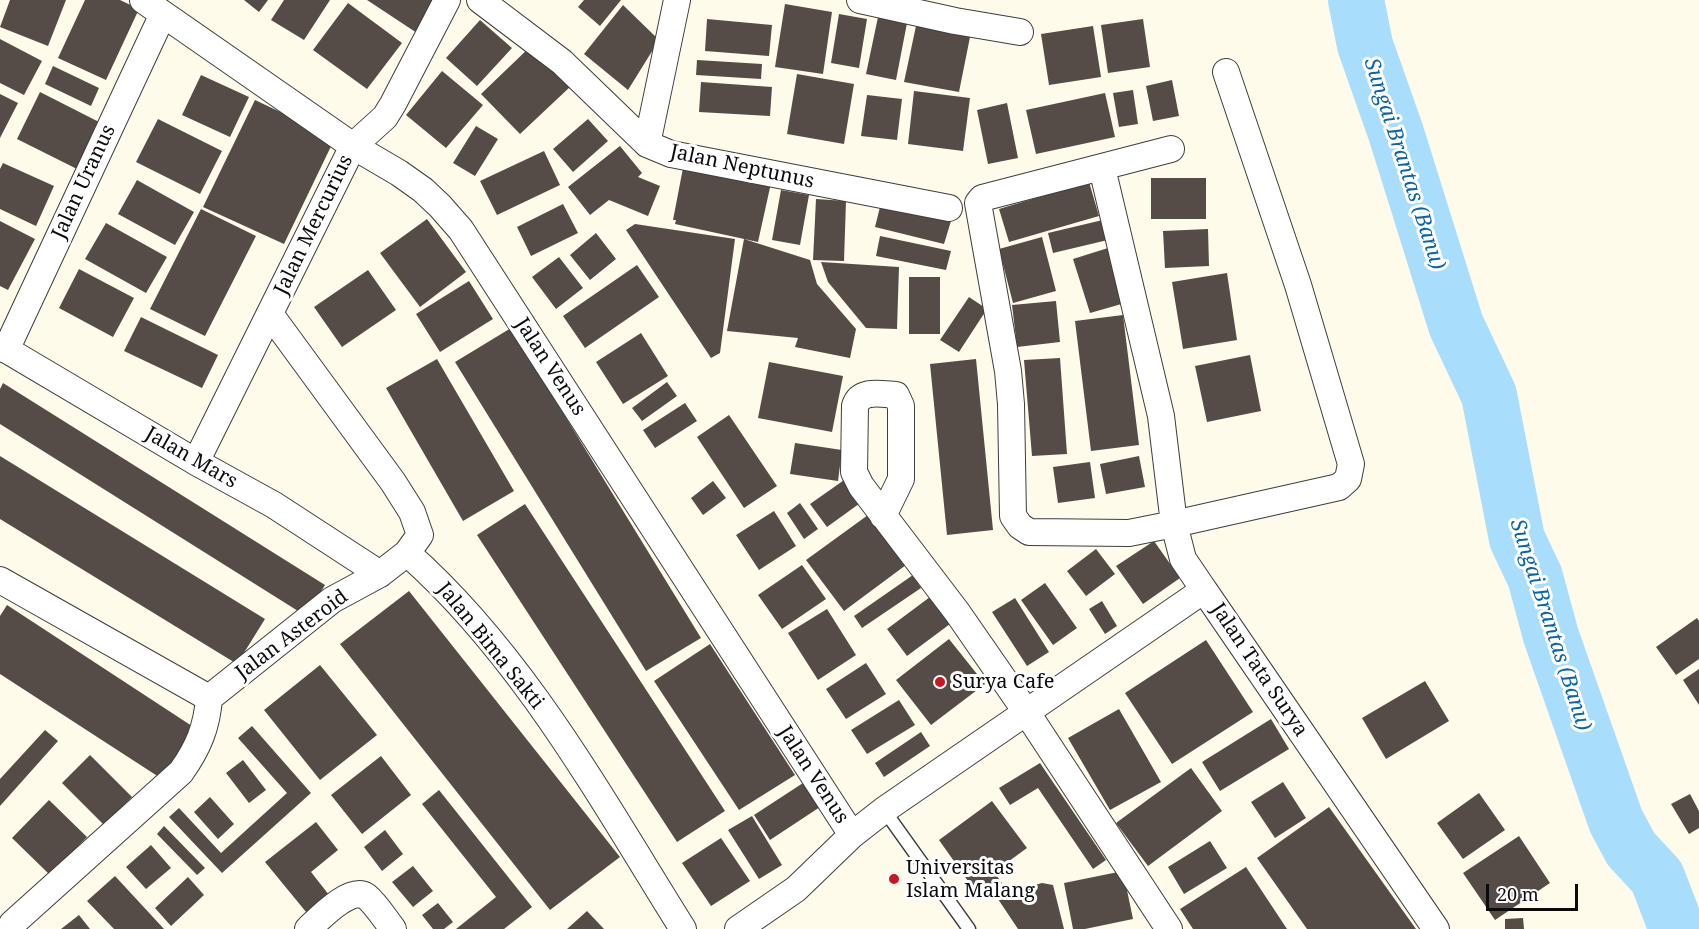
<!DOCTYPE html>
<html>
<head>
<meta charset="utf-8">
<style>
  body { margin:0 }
  #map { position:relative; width:1699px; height:929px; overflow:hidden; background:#fffbea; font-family:"Noto Serif",serif }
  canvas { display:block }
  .scale { position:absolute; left:1486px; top:884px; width:92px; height:27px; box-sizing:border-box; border:3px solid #0b0b0b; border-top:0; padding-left:8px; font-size:18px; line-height:21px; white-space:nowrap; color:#0b0b0b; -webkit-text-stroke:4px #fff; paint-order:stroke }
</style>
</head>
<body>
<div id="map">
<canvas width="1699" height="929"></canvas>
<div class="scale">20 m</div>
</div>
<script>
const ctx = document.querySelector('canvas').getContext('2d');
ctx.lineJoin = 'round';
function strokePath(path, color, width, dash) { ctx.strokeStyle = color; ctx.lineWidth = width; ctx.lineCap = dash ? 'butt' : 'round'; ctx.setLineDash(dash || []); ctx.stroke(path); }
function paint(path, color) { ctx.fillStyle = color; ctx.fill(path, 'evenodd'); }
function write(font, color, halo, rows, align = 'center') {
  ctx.font = font + ' "Noto Serif",serif'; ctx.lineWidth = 6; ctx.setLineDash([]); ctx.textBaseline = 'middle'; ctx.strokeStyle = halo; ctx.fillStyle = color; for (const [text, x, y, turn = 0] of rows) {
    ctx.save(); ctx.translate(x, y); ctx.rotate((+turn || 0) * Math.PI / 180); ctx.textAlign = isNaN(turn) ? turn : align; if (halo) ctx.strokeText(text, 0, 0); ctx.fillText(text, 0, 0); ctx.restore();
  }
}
strokePath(new Path2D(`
  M1356,0l9,45 31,88 60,192 33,70 28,144 18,38 16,59 65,185 15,28 26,28 20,52`), '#a8defc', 56);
paint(new Path2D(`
  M10,0h56l-18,46 -48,-19z
  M85,0h35l19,9 -33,71 -48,-22z
  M244,0h24l-9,12z
  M284,0h46l-26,40 -33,-20z
  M367,0h72l-22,33z
  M584,0h37l-21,26 -22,-19z
  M348,3l54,40 -35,46 -54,-39z
  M785,4l47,8 -9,62 -48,-7z
  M623,5l36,35 -31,50 -44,-36z
  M839,14l28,5 -8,49 -28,-5z
  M878,17l29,6 -11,57 -30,-6z
  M707,19l65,6 -3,31 -64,-5z
  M1143,19l7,48 -42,6 -7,-48z
  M480,20l32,28 -35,38 -31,-28z
  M916,26l54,11 -11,55 -55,-10z
  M1093,26l8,51 -52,8 -8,-51z
  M0,39l42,22 -18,34 -24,-12z
  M532,45l39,41 -51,48 -39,-40z
  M697,60l65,4 -1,15 -65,-4z
  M53,66l46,22 -8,18 -46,-22z
  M442,71l41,34 -37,43 -40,-33z
  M797,74l57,10 -10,60 -57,-10z
  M201,75l48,22 -19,40 -48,-22z
  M1172,80l7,36 -26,5 -7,-35z
  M701,82l71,5 -2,29 -71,-4z
  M1133,90l5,34 -19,3 -6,-34z
  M914,91l56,7 -7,53 -55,-7z
  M40,92l61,31 -24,46 -60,-30z
  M1105,93l10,44 -79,17 -10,-44z
  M0,94l18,9 -18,35z
  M867,95l35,4 -5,41 -36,-4z
  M255,100l80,38 -51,106 -81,-37z
  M1007,103l11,55 -30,6 -11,-54z
  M158,119l64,32 -22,43 -64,-32z
  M588,119l20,22 -35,31 -20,-23z
  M476,126l22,13 -23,37 -22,-13z
  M620,146l22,27 -4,4 22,9 -12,30 -39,-16 -19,15 -22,-28z
  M544,151l16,34 -63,30 -17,-34z
  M3,163l51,23 -18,40 -36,-17v-40z
  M683,168l88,15 -13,59 -83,-18 1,-4h-3z
  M1151,178h55v41h-55z
  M137,180l57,32 -19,33 -57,-31z
  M1089,182l10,34 -90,26 -10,-33z
  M781,190l28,5 -9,50 -28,-5z
  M816,199l30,2 -2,60 -31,-1z
  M881,203l70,18 -7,23 -69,-17z
  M563,204l15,29 -47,23 -14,-29z
  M201,209l55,27 -51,100 -55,-27z
  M427,219l39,53 -46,35 -40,-54z
  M1107,219l5,20 -59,14 -5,-20z
  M0,221l35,18 -27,51 -8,-4z
  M106,223l61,34 -21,36 -61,-34z
  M635,224l100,15 -15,114 -9,5 -85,-128z
  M1208,229l1,37 -44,2 -2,-37z
  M596,233l20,26 -26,21 -20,-25z
  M880,236l71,15 -5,19 -70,-14z
  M1042,237l14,54 -43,12 -14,-54z
  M744,239l66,21 7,24 39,45 -6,29 -55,-11 3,-9 -71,-7z
  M1108,248l17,55 -35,10 -17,-54z
  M559,257l24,31 -27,21 -24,-32z
  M821,262l78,5 -2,62 -31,-1 -38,-46z
  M637,265l22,32 -74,51 -22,-32z
  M79,269l55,29 -21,39 -54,-29z
  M368,270l28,40 -54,37 -28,-40z
  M1227,273l10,67 -54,9 -11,-67z
  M909,277h31v57h-31z
  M469,281l24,38 -53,33 -24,-38z
  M969,297l18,12 -28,43 -19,-12z
  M1056,301l4,41 -43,5 -5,-42z
  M1123,315l16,130 -48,6 -16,-130z
  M141,317l77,38 -16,33 -78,-37z
  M511,328l190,310 -55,33 -191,-309z
  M641,333l27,43 -45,28 -27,-42z
  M1250,355l11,56 -54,11 -12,-56z
  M1060,358l7,96 -35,2 -8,-96z
  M437,359l77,132 -51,30 -77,-133z
  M976,359l17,171 -46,5 -17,-171z
  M769,362l74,14 -11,56 -74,-14z
  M667,382l10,14 -35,25 -10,-13z
  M3,383l322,202 -19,31 -306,-192v-35z
  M685,403l12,18 -42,27 -12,-18z
  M729,415l48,71 -33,22 -47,-71z
  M795,443l47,7 -4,31 -48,-7z
  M0,456l265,163 -28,45 -237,-145z
  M1139,456l6,31 -39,7 -6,-30z
  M1090,462l5,36 -37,5 -5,-36z
  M847,478l16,23 -36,26 -17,-23z
  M713,481l13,17 -23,17 -12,-17z
  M800,503l18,26 -14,10 -17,-26z
  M525,504l200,307 -48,31 -200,-307z
  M774,511l22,35 -37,24 -23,-35z
  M868,515l38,50 -62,46 -38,-51z
  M1154,541l26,37 -37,26 -27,-38z
  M1096,549l19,25 -29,22 -19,-25z
  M802,565l24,34 -44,30 -24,-34z
  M913,575l8,13 -59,40 -8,-12z
  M1045,583l32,45 -24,17 -32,-45z
  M409,591l211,266 -70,53 -210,-266z
  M930,597l20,27 -43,32 -20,-27z
  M1015,598l34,54 -22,14 -35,-54z
  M1102,601l15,25 -12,8 -16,-25z
  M7,605l188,123 -33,51 -162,-105v-58z
  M827,609l29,46 -38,25 -30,-47z
  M1697,618l2,3v38l-23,16 -20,-28z
  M949,639l36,45 -54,41 -35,-45z
  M1206,640l47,72 -81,52 -47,-71z
  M710,644l85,131 -56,35 -85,-129z
  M866,663l20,31 -40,25 -20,-30z
  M320,665l57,70 -57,45 -56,-70z
  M1699,669v36l-16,-25z
  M1425,681l24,40 -63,38 -24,-41z
  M899,700l16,25 -48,29 -16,-24z
  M1119,709l42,73 -51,28 -42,-72z
  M1271,719l18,30 -69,42 -18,-29z
  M252,726l59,67 -89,80 -53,-56 10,-9 42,45 66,-60 -49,-55z
  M45,730l13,11 -58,65v-27z
  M921,732l9,14 -46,31 -9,-14z
  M90,755l42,42 -28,28 -42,-42z
  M381,756l30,39 -49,39 -31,-39z
  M243,760l23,30 -17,13 -23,-30z
  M1040,763l66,97 -13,9 -55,-81 -28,17 -11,-17z
  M1191,768l31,43 -74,55 -32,-43z
  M1283,782l23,36 -31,20 -24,-36z
  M803,783l17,24 -50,33 -16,-25z
  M439,790l93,117 -28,22h-48l40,-32 -74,-93z
  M1479,793l26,37 -42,29 -26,-36z
  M1690,794l9,17v17l-10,6 -18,-30z
  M210,797l24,27 -16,15 -24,-27z
  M49,800l38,37 -37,38 -38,-37z
  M992,801l35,47 -33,24 8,11 -22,15 -41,-58z
  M1329,807l57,80 30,42h-109l-50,-71z
  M752,816l30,49 -23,14 -31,-49z
  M316,822l22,28 -27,22 22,28 -22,18 -46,-56z
  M164,826l41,42 -8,7 -40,-41z
  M385,830l18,24 -21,17 -18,-24z
  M1519,836l31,47 -55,37 -32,-47z
  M721,838l29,43 -39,25 -29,-43z
  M1210,841l17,27 -43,26 -16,-27z
  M151,845l20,23 -25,21 -20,-22z
  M413,866l20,25 -20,16 -21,-25z
  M1246,867l41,62h-94l-13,-20z
  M1123,871l10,48 -48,10h-12l-9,-46z
  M115,876l49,53h-50l-27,-28z
  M188,877l16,18 -33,31 -16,-18z
  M1042,883l11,2 11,44h-46l-22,-33z
  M438,903l15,19 -9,7h-11l-11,-14z
  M587,911l17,18h-37z
  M79,915l11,14h-29z
  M1523,918l1,11h-19v-10z`), '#554c47');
const lane = new Path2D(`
  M884,810l85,119`);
const street = new Path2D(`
  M143,0l210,146 46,27 24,17 17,16 21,24 391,605
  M480,0l82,62 85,82 24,10 278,54
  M860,0l95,21 65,11
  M647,144l30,-144
  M1171,149l-189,49 -4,5 30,168 3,33 2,112 7,10 9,6 100,1 45,-9 9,35 21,31
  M1102,168l59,248 13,108 165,-37 9,-8 3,-15 -53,-179 -72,-213
  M0,346l196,116 78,43 106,69
  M6,350l157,-336
  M196,462l157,-316 32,-29 8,-13 54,-104
  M883,516l18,-37v-73l-5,-11c-15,-1 -36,-6 -41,11l-1,66 7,14 96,126 70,101 142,216
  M407,553c116,102 195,247 276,376
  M0,580l209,118
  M209,698l123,-98 48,-26 27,-21 13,-18 -8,-23 -19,-30 -123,-168
  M12,924l169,-152c17,-24 26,-45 28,-74
  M308,929c11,-10 42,-43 58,-33 10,8 19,23 27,33
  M738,929l58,-40 56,-54 32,-25 320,-220 232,339`);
strokePath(lane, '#3e3e3e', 15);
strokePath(street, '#3e3e3e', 28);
strokePath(lane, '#fff', 12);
strokePath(street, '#fff', 26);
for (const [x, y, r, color] of [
  [940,682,6,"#c91621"],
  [894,879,6,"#c91621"]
]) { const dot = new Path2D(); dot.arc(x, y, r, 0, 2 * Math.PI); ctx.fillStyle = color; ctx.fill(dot); strokePath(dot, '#fff', 2); }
write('20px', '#0b0b0b', '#fff', [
  ["Jalan Neptunus",742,167,12],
  ["Jalan Uranus",84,182,-65],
  ["Jalan Mercurius",314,225,-64],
  ["Jalan Venus",550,367,57],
  ["Jalan Mars",191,458,30],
  ["Jalan Asteroid",292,635,-37],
  ["Jalan Bima Sakti",490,646,51],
  ["Jalan Tata Surya",1259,670,56],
  ["Jalan Venus",813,775,57]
]);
write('20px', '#0b0b0b', '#fff', [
  ["Surya Cafe",952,682],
  ["Universitas",906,868],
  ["Islam Malang",906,891]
], 'left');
write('italic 21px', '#0965a9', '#fff', [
  ["Sungai Brantas (Banu)",1404,164,72],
  ["Sungai Brantas (Banu)",1550,625,72]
]);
</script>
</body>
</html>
